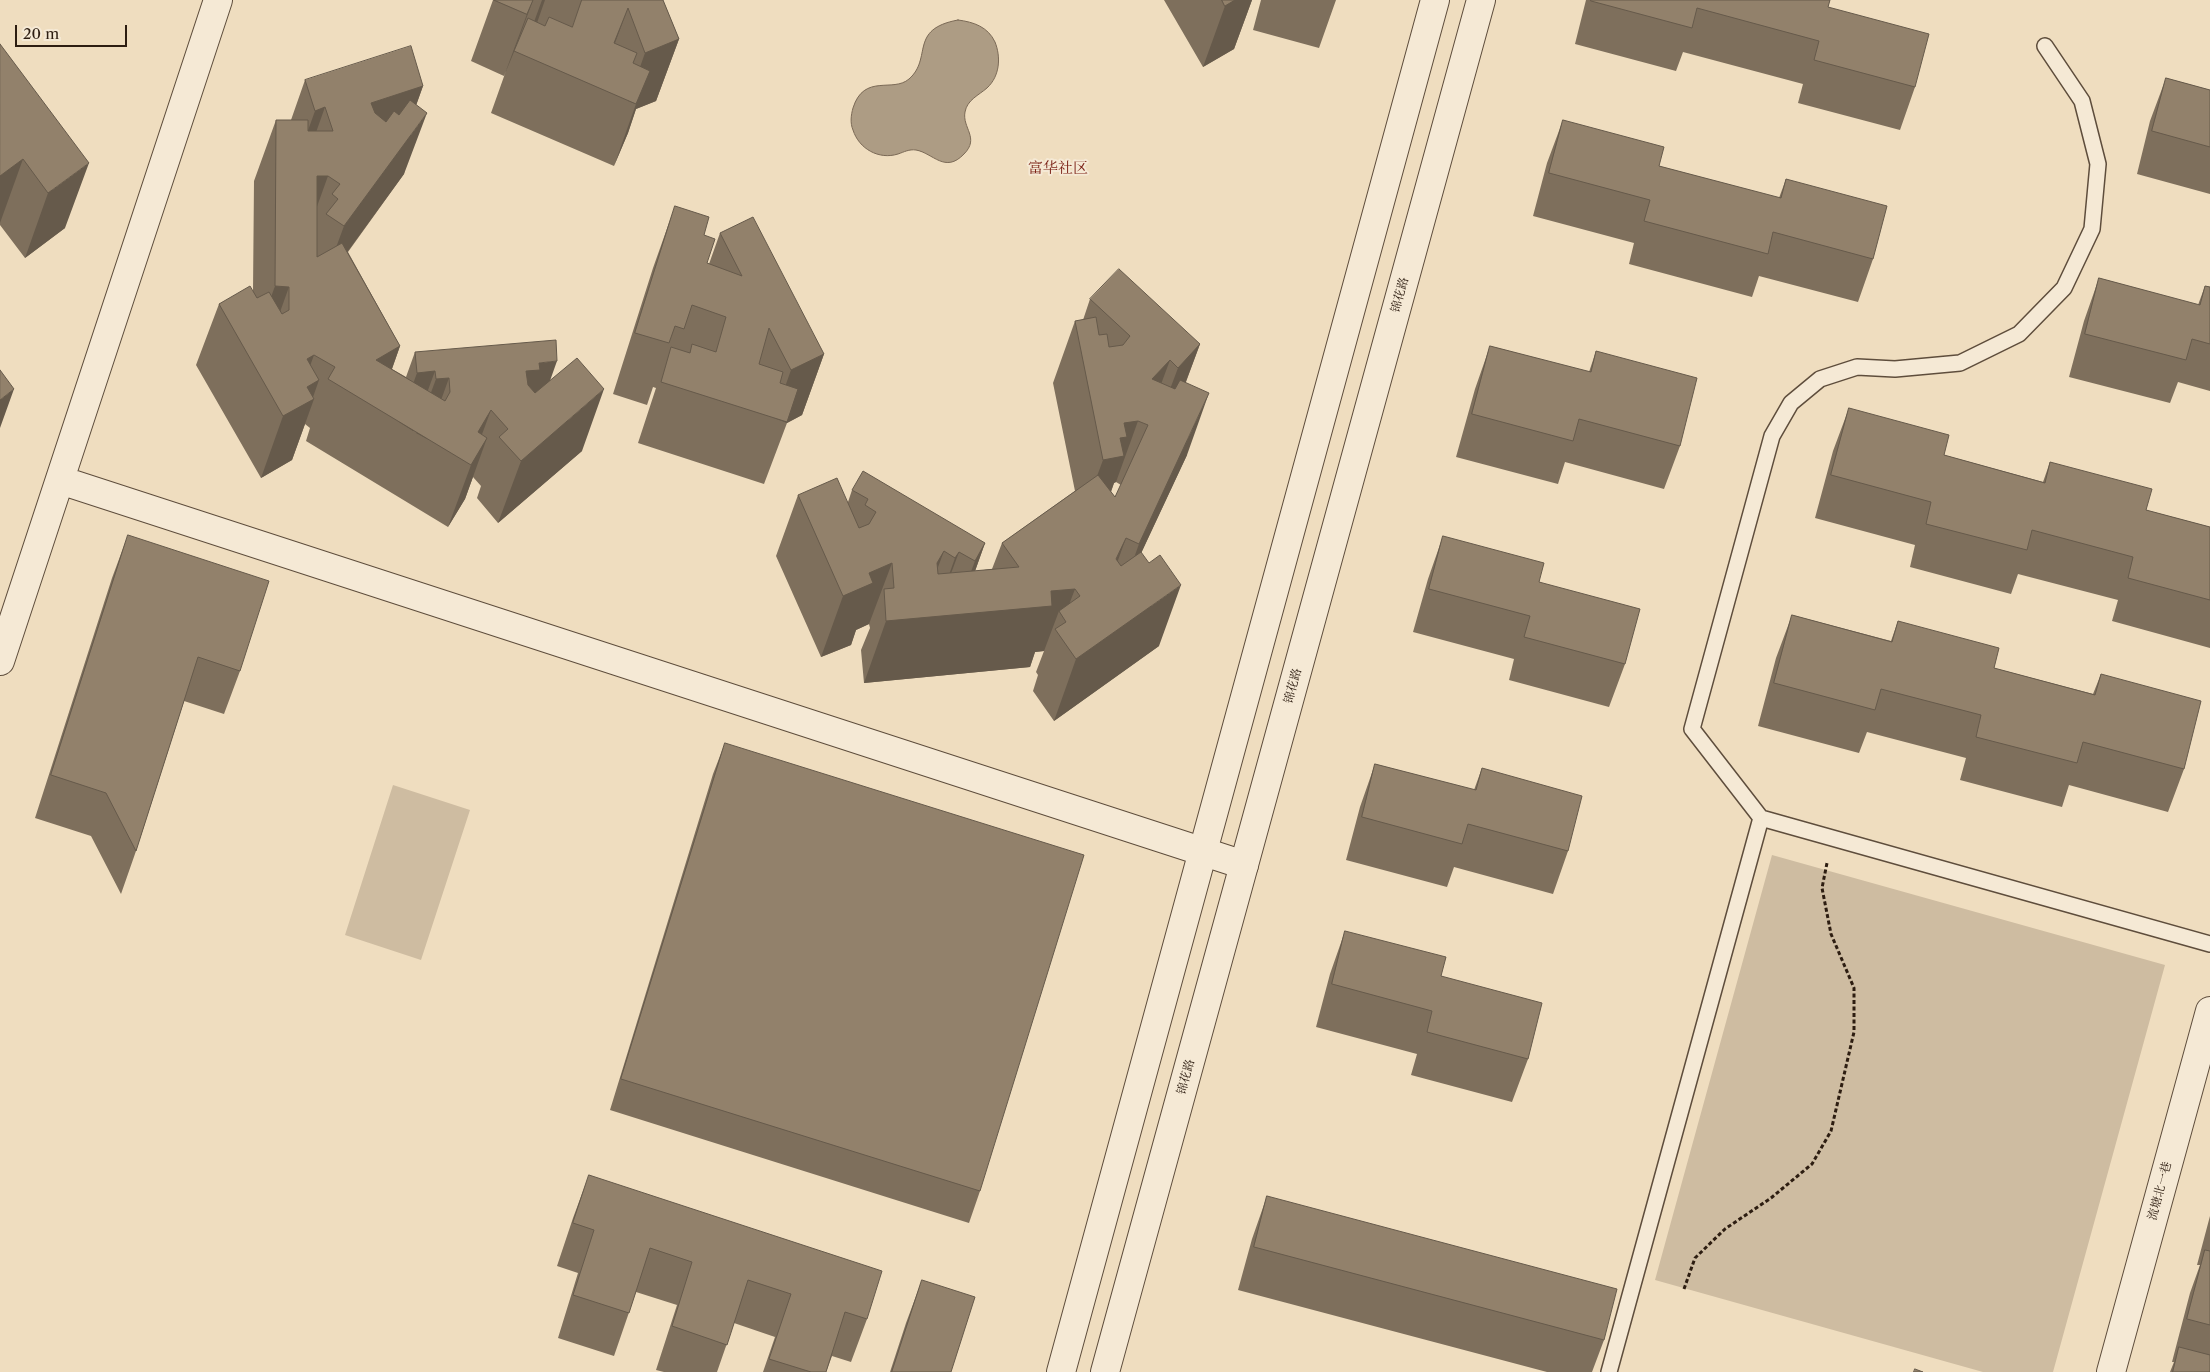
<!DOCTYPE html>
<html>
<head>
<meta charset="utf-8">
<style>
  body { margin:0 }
  #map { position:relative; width:2210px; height:1372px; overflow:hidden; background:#efddbf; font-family:"Libre Caslon Text",serif }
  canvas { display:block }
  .scale { position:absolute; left:15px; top:25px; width:112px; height:22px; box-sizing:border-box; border:2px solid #2d1d11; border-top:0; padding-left:6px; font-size:15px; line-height:18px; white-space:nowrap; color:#2d1d11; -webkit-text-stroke:4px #f5e9d5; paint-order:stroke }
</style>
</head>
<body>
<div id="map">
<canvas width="2210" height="1372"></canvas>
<div class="scale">20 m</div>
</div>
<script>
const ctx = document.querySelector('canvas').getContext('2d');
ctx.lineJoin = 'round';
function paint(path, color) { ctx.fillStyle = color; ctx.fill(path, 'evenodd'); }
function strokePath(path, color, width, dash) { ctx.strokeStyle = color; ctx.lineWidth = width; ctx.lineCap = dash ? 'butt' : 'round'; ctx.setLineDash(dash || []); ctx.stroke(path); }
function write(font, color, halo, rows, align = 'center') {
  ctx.font = font + ' "Libre Caslon Text","Noto Serif SC",serif'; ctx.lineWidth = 4; ctx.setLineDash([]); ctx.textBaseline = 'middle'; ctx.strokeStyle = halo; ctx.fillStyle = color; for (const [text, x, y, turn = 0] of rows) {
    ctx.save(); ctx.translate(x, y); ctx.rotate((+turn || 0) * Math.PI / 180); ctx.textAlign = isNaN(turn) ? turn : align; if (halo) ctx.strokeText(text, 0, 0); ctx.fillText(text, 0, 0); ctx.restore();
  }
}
paint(new Path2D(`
  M393,785l77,25 -49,150 -76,-25z
  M1772,855l393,110 -112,407h-70l-328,-92z`), '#cebca1');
const water = new Path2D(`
  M958,20c16,2 30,7 37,22 6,15 5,34 -8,46 -8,7 -20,12 -22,24 -3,16 15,26 -1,42 -19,20 -31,-1 -48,-4 -7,-1 -12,2 -18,4 -19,6 -39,-5 -45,-24 -3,-7 -2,-15 0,-22 11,-35 40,-15 56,-29 24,-21 -1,-50 49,-59z`);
paint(water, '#ad9c84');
strokePath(water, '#7a6956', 1);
const service = new Path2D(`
  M1761,818l-69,-89 80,-293 19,-33 29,-24 37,-12 38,2 65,-6 59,-29 45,-46 28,-59 6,-65 -16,-63 -37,-55
  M1609,1372l152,-554 449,126`);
const minor = new Path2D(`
  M60,480l1184,385
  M0,661l218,-661
  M2111,1372l99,-361`);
const tertiary = new Path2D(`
  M1061,1372l374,-1372
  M1105,1372l376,-1372`);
strokePath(service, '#5e4d3c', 18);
strokePath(minor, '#5e4d3c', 30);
strokePath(tertiary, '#5e4d3c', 30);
strokePath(new Path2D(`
  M1684,1289l11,-31 30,-29 46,-31 41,-34 19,-33 23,-99v-44l-23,-54 -9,-46 5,-25`), '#2d1d11', 3, [4, 2.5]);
strokePath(service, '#f5e9d5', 15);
strokePath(minor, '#f5e9d5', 28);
strokePath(tertiary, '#f5e9d5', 28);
paint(new Path2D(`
  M493,0h170l16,39 -23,62 -20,8 -8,24 -14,33 -123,-53 16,-45 -3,8 -33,-15z
  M1164,0h88l-18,49 -31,18z
  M1259,0h77l-17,48 -66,-18 8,-30z
  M1586,0h244l-2,7 87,80 -15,43 -102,-27 5,-19 -120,-32 -7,19 -101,-27z
  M0,44l65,184 -40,30 -25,-33z
  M2166,78l44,12v104l-73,-20 13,-53z
  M305,80l118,6 -7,19 -12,69 -56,78 52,94 -8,23 14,8 9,-25 136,28 31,71 -84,72 -21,-25 4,-12 -8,-9 -8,22 -17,28 -142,-86 4,-13 -5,-4 -13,36 -31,18 -65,-113 23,-61 34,-13 1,-110 22,-61h15z
  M1563,120l96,46 120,32 7,-19 87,80 -15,43 -99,-26 -7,21 -123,-33 5,-21 -101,-27 14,-53z
  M675,206l29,29 3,28 2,1 11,-31 104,121 -22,61 -15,8 -23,61 -126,-41 18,-55 -3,-1 -6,18 -34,-11 40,-126z
  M2099,278l99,27 7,-19 5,1v104l-32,-9 -8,21 -101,-26 15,-56z
  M1090,299l110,45 -14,38 1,73 -46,98 18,93 -105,75 -21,-30 5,-16 -2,-3 8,-21 -9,1 -5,15 -166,16 -3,-33 9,-22 -1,-4 -13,6 -5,15 -30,12 -45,-101 22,-61 50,7 4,-12 133,53 -10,28 17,-2 10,-26 73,-52 -22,-108 22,-62 8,-1zM1116,482l5,3 -6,12 -4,-5 3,-9z
  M1490,346l99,26 7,-21 84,95 -16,43 -99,-27 -7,22 -102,-27 19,-68z
  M1849,408l95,47 99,27 7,-20 96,48 64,17v121l-98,-27 6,-21 -100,-26 -7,20 -101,-27 5,-22 -100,-27 18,-67z
  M128,535l112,136 -16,43 -40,-13 -48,150 -15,43 -30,-58 -56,-18 77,-240z
  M1443,536l96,46 86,82 -16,43 -100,-27 5,-21 -101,-27 15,-53z
  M1792,615l99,26 7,-20 96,47 99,26 8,-20 83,95 -16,43 -99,-27 -7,22 -102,-27 6,-22 -99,-26 -8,21 -101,-27 18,-68z
  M725,743l255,448 -11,32 -359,-113 103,-336z
  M1375,764l99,26 8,-22 86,83 -15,43 -99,-27 -7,20 -101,-27 14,-53z
  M1345,931l96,45 87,83 -16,43 -101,-27 6,-21 -101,-27 14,-53z
  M589,1175l278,144 -16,43 -19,-6 -6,16h-63l12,-35 -41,-14 -17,49h-53l-8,-2 21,-65 -41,-13 -22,64 -56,-18 20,-65 -21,-7 16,-48z
  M1267,1196l337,144 -12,32h-45l-309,-82 14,-51z
  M2210,1216v156h-40l4,-10h-2l18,-69 10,-28h-3z
  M922,1280l29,92h-61l16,-49z`), '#7e6f5c');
paint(new Path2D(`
  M533,0l-19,52 -10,24 23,-62z
  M542,0h3l-14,40 -9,15z
  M1230,0h22l-18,49 -31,18 22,-61z
  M628,8l-23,62 9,-27z
  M679,39l-23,62 -20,8 -8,24 -14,33 22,-62 -8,-3 17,-48z
  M423,86l-22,62 -52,16 22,-61z
  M325,107l-22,62 -10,3 22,-61z
  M427,113l-23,61 -83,114 23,-62z
  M23,159l-23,64v-47z
  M89,163l-24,65 -40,30 23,-65z
  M317,176h11l-22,61z
  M275,286l14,1 -22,61h-14z
  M1200,344l-23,61 -22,24 23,-61z
  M400,346l-22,62 -2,-48z
  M824,354l-22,61 -15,8 -13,-5 17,-48z
  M314,355l-20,55 13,-23 12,-7 -7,20 2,-1 -22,61 -31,18 22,-62 24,-57z
  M1170,360l-23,62 -9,-1 -22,61 -2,1 -13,35 -21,4 23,-62 21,-37 28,-44z
  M557,361l-22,62 -28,9 19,-61 13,-8z
  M435,371l-22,60 -14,-9 18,-49z
  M449,378l-22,61 -11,-6 20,-54z
  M14,389l-14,39v-28z
  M604,389l-22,62 -84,72 23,-62z
  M1209,393l-22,62 -70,150 22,-61z
  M491,410l-20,54 16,-26 -22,61 -17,28 23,-62 7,-33z
  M1126,538l-22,61 12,-40z
  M985,543l-22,62 88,-14 24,-2 -11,29 -5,-7 -15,40 -9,1 -5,15 -166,16 22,-62 51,-58 7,-12 -23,62 13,4 21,-59 4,-6 -23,62 19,1 20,-54z
  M892,563l-23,61 -13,6 -5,15 -30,12 22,-61 26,-23z
  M1181,585l-22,61 -105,75 22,-62z`), '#665a4b');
const building = new Path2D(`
  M494,0h39l-6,14z
  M582,0h81l16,39 -34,14 -17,-45 -14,35 23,10 -4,10 17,8 -14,33 -122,-53 14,-33 17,8 4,-9 23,10z
  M1222,0h13l-10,6z
  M1591,0h239l-2,7 101,27 -14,53 -101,-27 5,-19 -122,-33 -5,20 -101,-27z
  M0,44l89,119 -41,30 -25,-34 -23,17z
  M411,46l12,40 -52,17 4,10 11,9 8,-11 5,4 11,-15 17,13 -83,113 -18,-12 12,-15 -6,-5 8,-10 -12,-8h-11v81l25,-14 58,103 -24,14 69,41 5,-9 -1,-14 -13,1 -1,-8 -18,2 -2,-21 141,-12 1,21 -18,2 1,7 -14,1 2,14 7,8 42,-35 27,31 -83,72 -22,-24 9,-8 -17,-19 -13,22 9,6 -16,27 -143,-86 7,-12 -21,-12 -7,4 12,21 -12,7 7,12 -31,17 -64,-112 31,-18 7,12 12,-6 13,22 7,-4v-23l-14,-1 1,-166h32v11h25l-8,-24 -10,4 -10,-31z
  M2166,78l44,12v57l-58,-16z
  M1563,120l101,27 -5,19 122,32 5,-19 101,27 -14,53 -100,-27 -5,22 -124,-33 6,-21 -101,-27z
  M675,206l34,11 -5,18 11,4 -8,24 35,13 -22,-43 33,-16 71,137 -33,16 -22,-42 -10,36 24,8 -3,11 18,6 -11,33 -126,-40 10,-35 19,6 2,-9 24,8 10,-35 -34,-12 -8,24 -9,-3 -6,17 -34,-10z
  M1119,269l81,75 -22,24 -8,-8 -18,19 23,10 5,-9 29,13 -70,151 -13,-6 -10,21 5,7 20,-14 8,11 11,-8 21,30 -105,74 -21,-30 11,-7 -7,-11 21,-15 -5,-7 -24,2 1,15 -166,15 -2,-32 10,-1 -2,-25 -23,10 4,10 -30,13 -45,-101 39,-17 22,50 10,-4 7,-12 -11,-7 3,-6 -16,-9 11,-19 122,72 -10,18 -16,-9 -4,6 -11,-7 -7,12 1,11 81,-7 -17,-24 96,-68 17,22 33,-72 -10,-4 -14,2 3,14 -7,1 4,18 -21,4 -28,-139 21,-4 3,18 8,-1 2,13 14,-2 7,-9 -40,-37z
  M2099,278l101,27 5,-19 5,1v57l-18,-5 -6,21 -101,-26z
  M1490,346l101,26 5,-21 101,27 -17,68 -101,-27 -6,22 -101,-27z
  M0,370l14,19 -14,11z
  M1849,408l100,27 -5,20 101,28 5,-21 102,27 -6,21 64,17v73l-82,-22 5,-21 -101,-27 -5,20 -101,-26 5,-22 -100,-27z
  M128,535l141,46 -29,90 -42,-14 -62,194 -30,-58 -55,-18z
  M1443,536l101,27 -5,19 101,27 -15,55 -101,-27 6,-21 -101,-27z
  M1792,615l100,27 6,-21 101,27 -5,20 101,27 6,-21 100,27 -17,68 -101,-27 -6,21 -101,-26 5,-22 -100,-26 -6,21 -101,-27z
  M725,743l359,112 -104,336 -359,-112z
  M1375,764l101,26 6,-22 100,28 -14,55 -100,-27 -6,20 -100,-27z
  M1345,931l101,26 -5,19 101,27 -14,56 -101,-27 5,-21 -100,-27z
  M589,1175l293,96 -15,48 -22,-7 -19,60h-15l-42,-13 22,-65 -43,-14 -21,65 -55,-19 20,-64 -42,-14 -21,65 -56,-18 21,-65 -21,-7z
  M1267,1196l350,93 -13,51 -350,-93z
  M2205,1250l5,1v74l-23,-6z
  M922,1280l53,17 -24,75h-59z
  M2179,1347l31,8v17h-37z
  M1915,1369l8,3h-9z`);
paint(building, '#92816b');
strokePath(building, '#665a4b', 1);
write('12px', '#2d1d11', '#f5e9d5', [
  ["锦花路",1400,295,-75],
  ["锦花路",1293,686,-75],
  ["锦花路",1186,1077,-75],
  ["流塘北一巷",2160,1191,-75]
]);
write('15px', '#7a1f14', '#f5e9d5', [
  ["富华社区",1058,169]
]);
</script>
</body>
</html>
